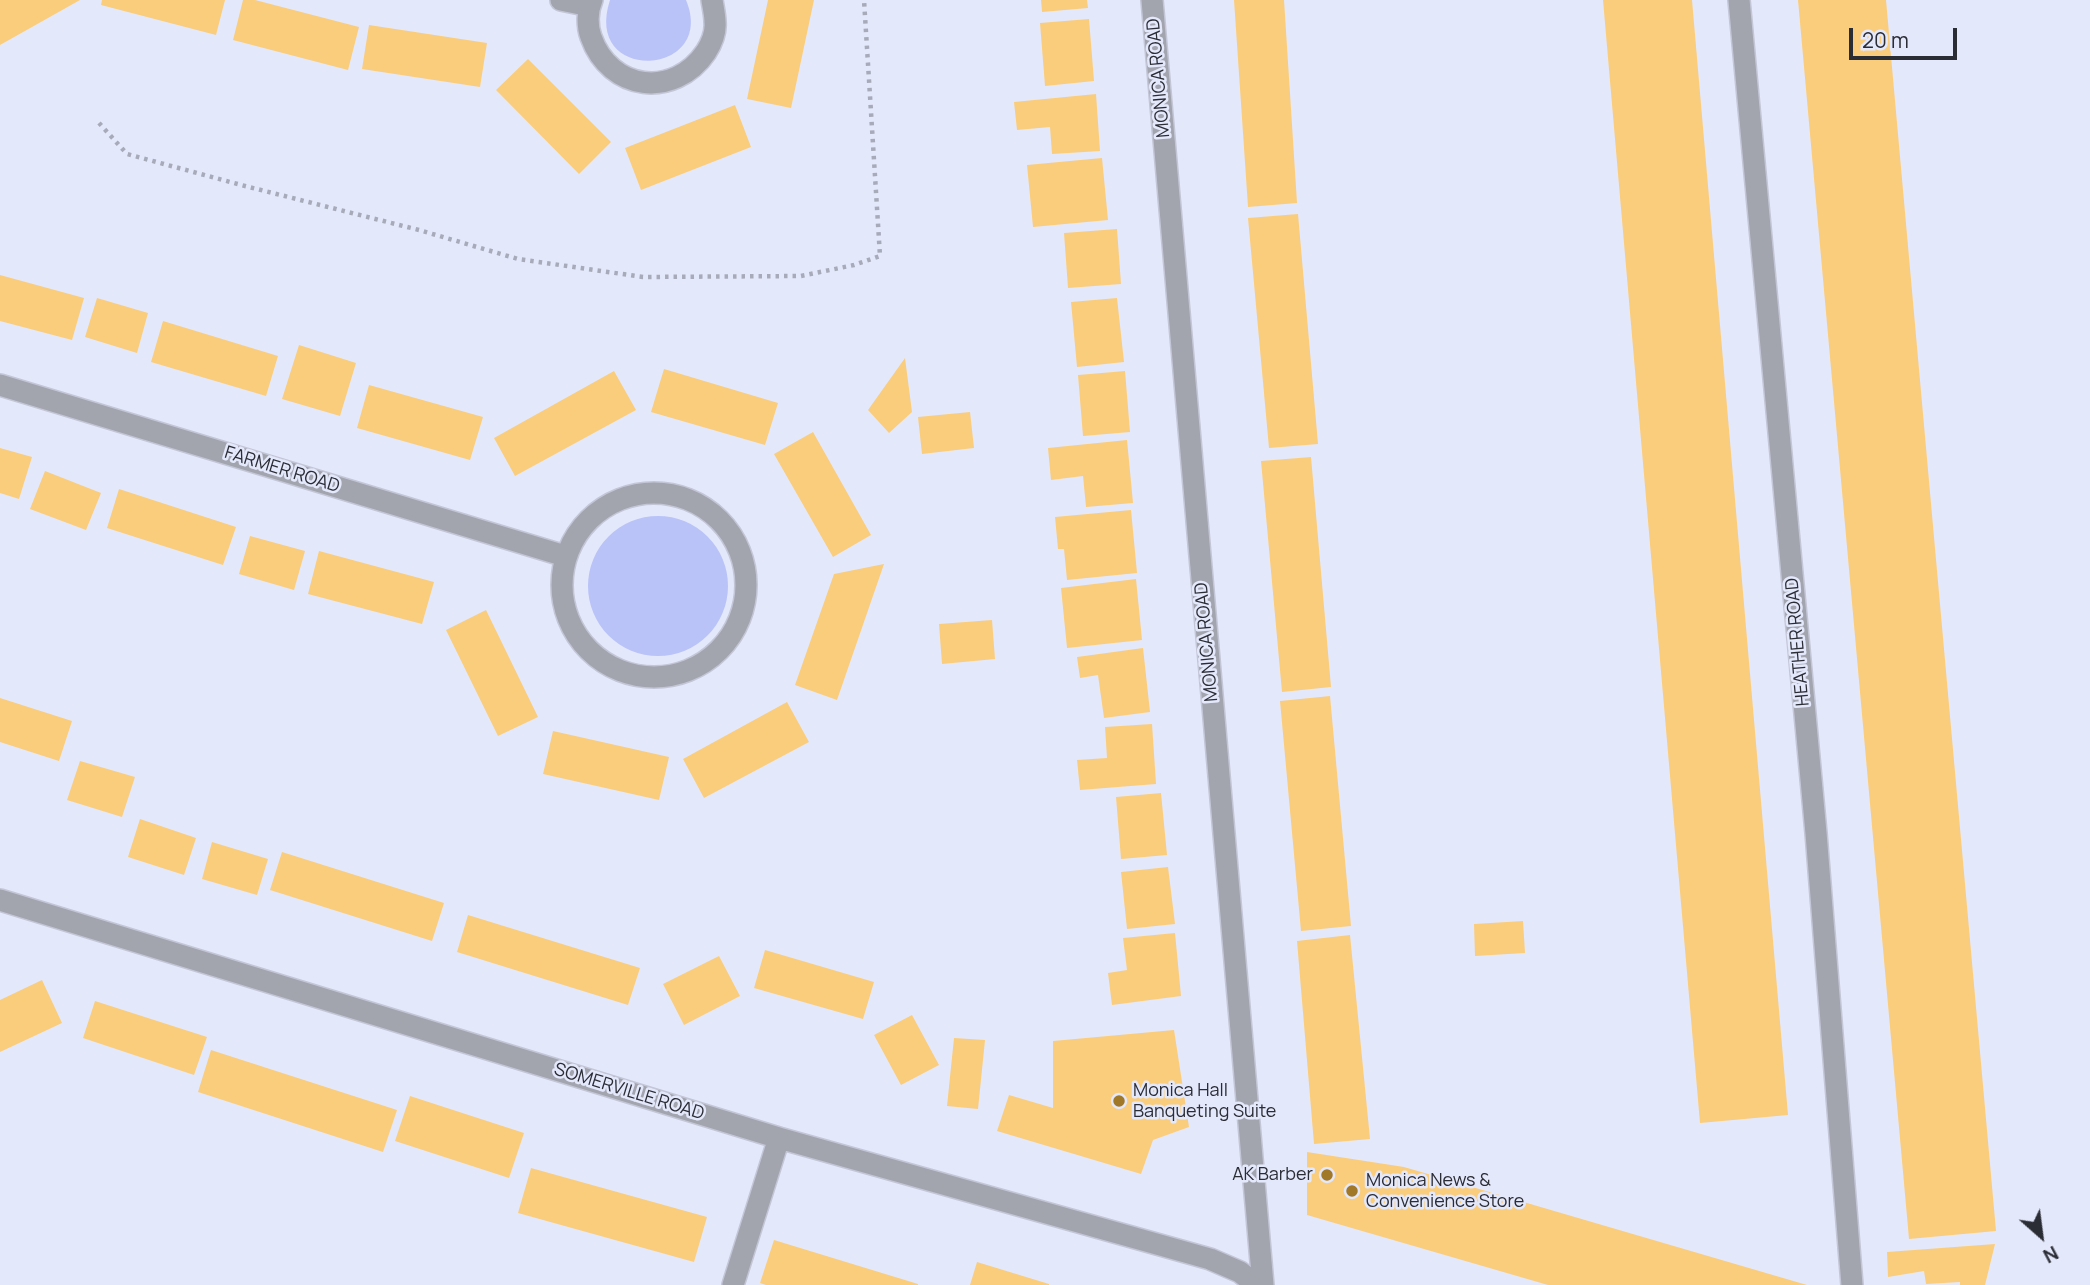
<!DOCTYPE html>
<html>
<head>
<meta charset="utf-8">
<style>
  body { margin:0 }
  #map { position:relative; width:2090px; height:1285px; overflow:hidden; background:#e4e8fb; font-family:Manrope,sans-serif }
  canvas { display:block }
  .north { position:absolute; left:2006px; top:1201px; width:70px; height:70px; -webkit-text-stroke:5px #e4e8fb; paint-order:stroke; rotate:152deg; font-size:19px; font-weight:700; line-height:28px; text-align:center; color:#2b2d35 }
  .north::after { content:''; display:block; margin:auto; width:24px; height:32px; background:#2b2d35; clip-path:polygon(50% 0,100% 100%,50% 72%,0 100%) }
  .scale { position:absolute; left:1849px; top:28px; width:108px; height:32px; box-sizing:border-box; border:4px solid #2b2d35; border-top:0; padding-left:9px; font-size:21px; line-height:24px; white-space:nowrap; color:#2b2d35; -webkit-text-stroke:5px #e4e8fb; paint-order:stroke }
</style>
</head>
<body>
<div id="map">
<canvas width="2090" height="1285"></canvas>
<div class="north">N</div>
<div class="scale">20 m</div>
</div>
<script>
const ctx = document.querySelector('canvas').getContext('2d');
ctx.lineJoin = 'round';
function paint(path, color) { ctx.fillStyle = color; ctx.fill(path, 'evenodd'); }
function strokePath(path, color, width, dash) { ctx.strokeStyle = color; ctx.lineWidth = width; ctx.lineCap = dash ? 'butt' : 'round'; ctx.setLineDash(dash || []); ctx.stroke(path); }
function write(font, color, halo, rows, align = 'center') {
  ctx.font = font + ' Manrope,sans-serif'; ctx.lineWidth = 5; ctx.setLineDash([]); ctx.textBaseline = 'middle'; ctx.strokeStyle = halo; ctx.fillStyle = color; for (const [text, x, y, turn = 0] of rows) {
    ctx.save(); ctx.translate(x, y); ctx.rotate((+turn || 0) * Math.PI / 180); ctx.textAlign = isNaN(turn) ? turn : align; if (halo) ctx.strokeText(text, 0, 0); ctx.fillText(text, 0, 0); ctx.restore();
  }
}
paint(new Path2D(`
  M610,0h76c32,77 -104,85 -76,0z
  M588 586a70 70 0 1 1 140 0a70 70 0 1 1-140 0Z`), '#b9c3f8');
paint(new Path2D(`
  M0,0h80l-80,45z
  M102,0h123l-9,35 -115,-30z
  M243,0h12l104,27 -11,43 -115,-30z
  M768,0h46l-23,108 -44,-9z
  M1041,0h46l1,8 -46,4z
  M1234,0h50l13,203 -49,4z
  M1603,0h89l96,1115 -88,8z
  M1798,0h88l110,1231 -87,8z
  M1089,19l5,62 -49,5 -5,-63z
  M369,25l118,18 -7,44 -118,-18z
  M528,59l83,83 -32,32 -83,-84z
  M1096,94l4,57 -48,3 -2,-27 -33,3 -3,-28z
  M735,105l16,42 -110,43 -16,-42z
  M1102,158l6,62 -75,7 -6,-62z
  M1298,214l20,230 -49,4 -21,-230z
  M1117,229l4,55 -53,4 -4,-55z
  M0,275l84,23 -12,42 -72,-19z
  M97,298l51,15 -11,40 -52,-16z
  M1117,298l7,64 -47,5 -6,-65z
  M163,321l115,35 -12,40 -115,-34z
  M299,345l57,18 -16,53 -58,-17z
  M905,358l7,54 -23,21 -21,-23z
  M664,369l114,34 -13,42 -114,-33z
  M614,371l22,39 -121,66 -21,-38z
  M1125,371l5,61 -47,4 -5,-61z
  M369,385l114,32 -13,43 -113,-32z
  M970,412l4,36 -52,6 -4,-37z
  M813,432l58,103 -38,22 -59,-103z
  M1127,440l6,63 -47,4 -3,-31 -32,4 -3,-32z
  M0,448l32,9 -13,42 -19,-6z
  M1311,457l20,230 -49,5 -21,-231z
  M45,471l56,22 -15,37 -56,-21z
  M119,489l117,38 -13,38 -116,-37z
  M1131,510l6,63 -70,7 -3,-31h-6l-3,-32z
  M250,536l55,15 -11,39 -55,-16z
  M319,551l115,31 -12,42 -114,-30z
  M884,564l-47,136 -42,-15 39,-111z
  M1136,579l6,61 -75,8 -6,-60z
  M486,610l52,107 -40,19 -52,-106z
  M992,620l3,39 -53,5 -3,-40z
  M1143,648l7,64 -46,6 -6,-43 -18,3 -3,-21z
  M1330,696l21,230 -50,5 -21,-230z
  M0,698l72,23 -13,40 -59,-19z
  M787,702l22,40 -105,56 -21,-39z
  M1152,724l4,60 -76,6 -3,-30 30,-2 -2,-31z
  M553,731l116,26 -10,43 -116,-26z
  M80,761l55,16 -13,40 -55,-17z
  M1161,793l6,62 -46,4 -5,-62z
  M140,819l56,19 -12,37 -56,-18z
  M212,842l56,17 -11,36 -55,-16z
  M282,852l162,51 -12,38 -162,-51z
  M1168,867l7,57 -48,5 -6,-57z
  M468,915l172,53 -12,37 -171,-53z
  M1523,921l2,32 -50,3 -1,-32z
  M1175,933l6,63 -69,9 -4,-32 19,-3 -4,-32z
  M1350,935l20,204 -56,5 -17,-203z
  M765,950l109,32 -11,37 -109,-31z
  M719,956l21,40 -56,29 -21,-41z
  M42,980l20,43 -62,29v-52z
  M95,1001l112,36 -13,38 -111,-37z
  M912,1015l27,50 -38,20 -27,-50z
  M1174,1030l15,97 -36,13 -12,34 -144,-43 12,-36 44,13v-67z
  M954,1038l31,2 -7,69 -31,-3z
  M211,1050l186,60 -14,42 -185,-60z
  M410,1096l114,37 -15,45 -114,-37z
  M1307,1152l97,15 403,118h-259l-241,-70z
  M531,1168l176,49 -13,45 -176,-49z
  M774,1240l144,44v1h-152l-6,-2z
  M1995,1244l-10,41h-25v-3l-34,2 -2,-13 -36,6 -1,-25z
  M977,1262l72,22v1h-79z`), '#facd7c');
const minor = new Path2D(`
  M561,0l29,6
  M592,0c-5,11 -5,26 -1,37 19,54 83,62 115,15 5,-8 10,-20 9,-30 0,-7 -2,-15 -3,-22
  M1152,0l111,1285
  M1739,0l77,833 36,452
  M0,385l565,171
  M562 585a92 92 0 1 1 184 0a92 92 0 1 1-184 0Z
  M0,900l779,238 431,121 30,13 16,13
  M733,1285l46,-147`);
strokePath(minor, '#c3c6d7', 24);
strokePath(new Path2D(`
  M99,123l28,31 118,32 174,44 99,29 125,18 158,-1 53,-11 26,-9 -16,-256`), '#a6aab9', 4.5, [3.5, 5]);
strokePath(minor, '#a2a4ae', 21);
for (const [x, y, r, color] of [
  [1119,1101,7,"#a17827"],
  [1327,1175,7,"#a17827"],
  [1352,1191,7,"#a17827"]
]) { const dot = new Path2D(); dot.arc(x, y, r, 0, 2 * Math.PI); ctx.fillStyle = color; ctx.fill(dot); strokePath(dot, '#e4e8fb', 2.5); }
write('18px', '#2b2d35', '#e4e8fb', [
  ["MONICA ROAD",1159,78,-95],
  ["FARMER ROAD",282,470,17],
  ["MONICA ROAD",1207,642,-95],
  ["HEATHER ROAD",1798,642,-95],
  ["SOMERVILLE ROAD",629,1092,17]
]);
write('18px', '#2b2d35', '#e4e8fb', [
  ["Monica Hall",1133,1091],
  ["Banqueting Suite",1133,1112],
  ["AK Barber",1313,1175,"right"],
  ["Monica News &",1366,1181],
  ["Convenience Store",1366,1202]
], 'left');
</script>
</body>
</html>
